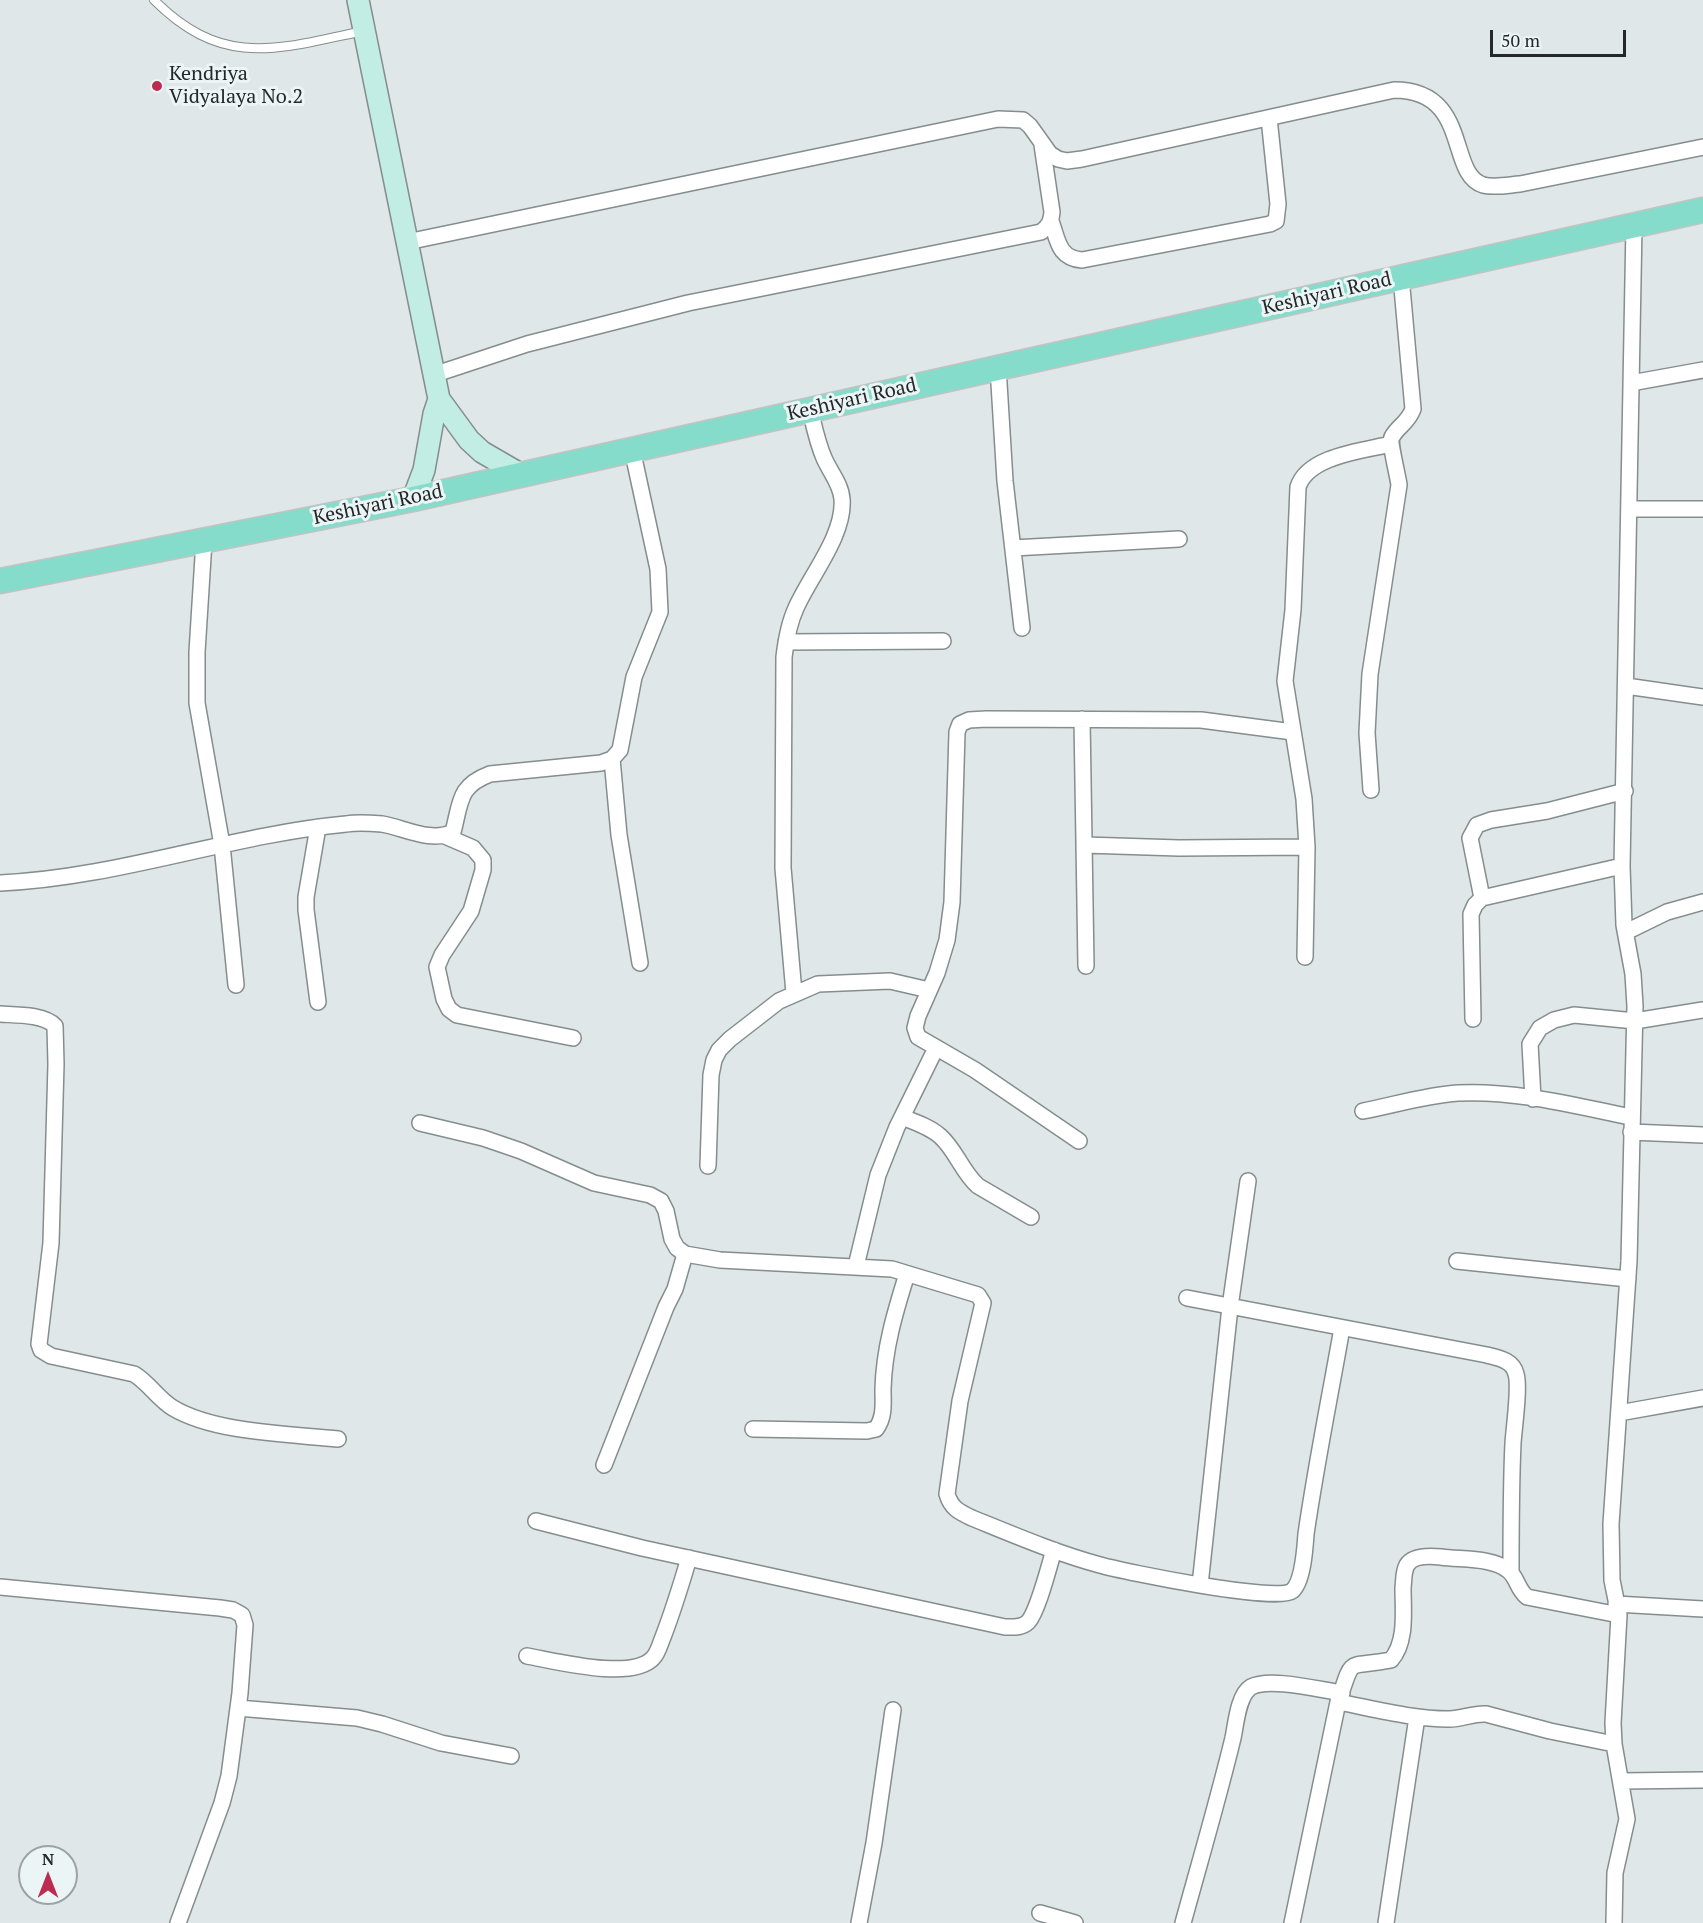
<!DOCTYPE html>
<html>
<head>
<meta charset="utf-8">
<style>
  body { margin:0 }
  #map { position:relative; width:1703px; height:1923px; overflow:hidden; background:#dfe7e9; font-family:"PT Serif",serif }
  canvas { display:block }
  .north { position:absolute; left:18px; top:1845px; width:60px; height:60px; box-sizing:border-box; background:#ecf5f6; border:2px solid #9ca3a4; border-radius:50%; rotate:0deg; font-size:16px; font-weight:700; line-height:24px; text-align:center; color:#252828 }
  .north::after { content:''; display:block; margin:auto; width:21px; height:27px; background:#bc2c50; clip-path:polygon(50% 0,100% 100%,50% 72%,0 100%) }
  .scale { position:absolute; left:1490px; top:30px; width:136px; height:27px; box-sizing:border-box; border:3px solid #252828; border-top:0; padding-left:8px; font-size:18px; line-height:21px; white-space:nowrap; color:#252828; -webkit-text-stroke:4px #ecf5f6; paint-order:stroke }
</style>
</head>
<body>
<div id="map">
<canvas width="1703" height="1923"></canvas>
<div class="north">N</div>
<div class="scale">50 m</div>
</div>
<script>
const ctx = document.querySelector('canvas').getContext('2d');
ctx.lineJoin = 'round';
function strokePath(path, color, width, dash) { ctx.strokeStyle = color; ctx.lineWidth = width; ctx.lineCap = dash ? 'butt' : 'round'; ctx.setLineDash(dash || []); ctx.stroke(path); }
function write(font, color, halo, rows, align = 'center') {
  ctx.font = font + ' "PT Serif",serif'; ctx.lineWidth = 6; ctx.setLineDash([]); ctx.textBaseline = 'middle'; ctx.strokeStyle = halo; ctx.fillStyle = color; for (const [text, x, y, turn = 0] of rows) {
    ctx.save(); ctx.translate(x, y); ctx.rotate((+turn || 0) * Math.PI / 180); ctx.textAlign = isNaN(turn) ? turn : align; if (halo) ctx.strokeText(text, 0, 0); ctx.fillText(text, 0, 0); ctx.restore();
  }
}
const lane = new Path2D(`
  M154,0c69,69 124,49 209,31`);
const street = new Path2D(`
  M1051,221c7,19 7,37 31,39l188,-36 6,-3 2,-17 -9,-86
  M407,242l591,-123 25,1 7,6 20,28 8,5 9,2 15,-2 312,-69c77,0 53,84 89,95 11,3 25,0 37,-1l183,-37
  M998,367l7,114 17,147
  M433,375l94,-31 161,-41 353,-71c8,-6 10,-10 11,-20l-10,-67
  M1631,383l72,-13
  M1629,509h74
  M204,541l-7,111v51l25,142 14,140
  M1013,548l166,-9
  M786,642l157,-1
  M1626,686l77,11
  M1082,719l4,247
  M612,759l7,76 21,128
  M1371,790l-4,-57 3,-59 29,-189c-1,-9 -10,-43 -7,-48 6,-11 16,-14 21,-28l-12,-132
  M318,827l-12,70v13l12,92
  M445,836l28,12 10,12v10l-12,41 -29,44 -5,12 7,32 5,10 8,6 116,23
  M1085,845l94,3 128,-1
  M0,883c117,-5 229,-48 346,-59 11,-2 25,-1 36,0 23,4 49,19 71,8 8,-30 5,-46 37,-58l111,-11 11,-4 8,-9 14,-73 26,-65 -2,-43 -26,-120
  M1482,898l-12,-60 7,-13 14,-5 56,-9 78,-20
  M1626,932l41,-20 36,-10
  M1305,957l2,-110 -3,-48 -19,-118 8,-71 5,-123c10,-31 64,-36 93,-43
  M794,993l-11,-125 1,-211c2,-17 5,-34 12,-49 14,-32 49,-73 46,-109 -1,-15 -12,-27 -18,-41 -7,-16 -10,-32 -14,-49
  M0,1014c15,1 44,0 55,12l1,38 -5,179 -12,101 2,6 10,6 83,18c15,9 24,25 39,34 42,25 117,26 165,31
  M1473,1019l-2,-105 4,-9 7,-7 140,-32
  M1533,1099l-3,-55 10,-16 14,-8 20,-5 61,6 68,-11
  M1363,1111c31,-6 64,-16 95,-18 58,-3 117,13 173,24
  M902,1117c13,5 28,10 38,19 16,14 22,36 38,50l53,31
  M420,1123l63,15 38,13 73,32 56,12 11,6 5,10 6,28 5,9 8,6 35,6 172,9 86,26 5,8 -23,98 -13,93c4,14 12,18 25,24 42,17 84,35 128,47 25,7 178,38 192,26 11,-9 13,-43 14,-57 10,-69 24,-138 36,-206
  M1631,1132l72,3
  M1079,1141l-104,-71 -57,-33 -3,-9 3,-12 19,-43 10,-33 5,-38 5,-170 3,-8 9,-4 17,-1 215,1 92,12
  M708,1166l3,-91 3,-15 5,-10 11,-11 49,-38 39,-17 72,-3 39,9
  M1457,1261l171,18
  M856,1266l22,-91 19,-48 39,-79
  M1187,1298l300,57c11,3 26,5 29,19 4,12 -2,54 -3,69 -2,43 -2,86 -2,129
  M1619,1413l84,-15
  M753,1429l114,2 9,-2c9,-12 7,-26 7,-40 1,-40 12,-77 24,-115
  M604,1465l62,-158 9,-18 10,-35
  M536,1521l106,27 363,79c8,0 17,1 23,-5 10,-11 21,-56 26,-72
  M1200,1585l30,-278 18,-126
  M0,1587l220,21 13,2 9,5 3,10 -5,68 -11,83 -7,27 -44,120
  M1616,1604l87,5
  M527,1656c29,5 105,25 126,2 5,-5 7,-14 10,-21 10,-26 18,-52 26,-79
  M1338,1702c37,7 74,17 111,17 14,0 24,-6 37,-5l64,17 64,13
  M238,1708l119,10 25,6 59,19 70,13
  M1621,1781l82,-1
  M1040,1913l35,10
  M859,1923l15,-80 19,-133
  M1183,1923c17,-62 35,-123 50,-185 3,-14 5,-43 18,-51 19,-10 69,3 91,6
  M1292,1923l46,-221c17,-48 6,-33 53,-42 16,-18 12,-49 12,-72 1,-7 0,-16 4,-23 6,-10 24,-9 34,-8 20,3 52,0 68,14 9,8 8,18 18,26l92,18
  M1386,1923l31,-206
  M1614,1923l1,-50 12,-54 -13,-75 -1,-21 6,-108 -7,-35 -1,-56 18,-263 6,-255 -2,-32 -9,-49 -2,-59 12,-640`);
const secondary = new Path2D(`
  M358,0l81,399 -5,15 -10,56 -11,29
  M439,399l30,41 13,12 38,22`);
const primary = new Path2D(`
  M0,581l413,-82 1290,-289`);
strokePath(lane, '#858d8e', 10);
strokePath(street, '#858d8e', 18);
strokePath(secondary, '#858d8e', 24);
strokePath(primary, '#c2c3c3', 27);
strokePath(lane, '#fff', 8);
strokePath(street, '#fff', 15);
strokePath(secondary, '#c2ede4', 21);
strokePath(primary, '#85dcca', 24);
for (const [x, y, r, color] of [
  [157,86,6,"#bc2c50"]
]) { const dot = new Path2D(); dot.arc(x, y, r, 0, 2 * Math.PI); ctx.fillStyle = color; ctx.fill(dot); strokePath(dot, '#ecf5f6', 2); }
write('20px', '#252828', '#ecf5f6', [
  ["Kendriya",169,74],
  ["Vidyalaya No.2",169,97]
], 'left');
write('20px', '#252828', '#ecf5f6', [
  ["Keshiyari Road",1327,294,-13],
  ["Keshiyari Road",852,400,-13],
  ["Keshiyari Road",378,505,-12]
]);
</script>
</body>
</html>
